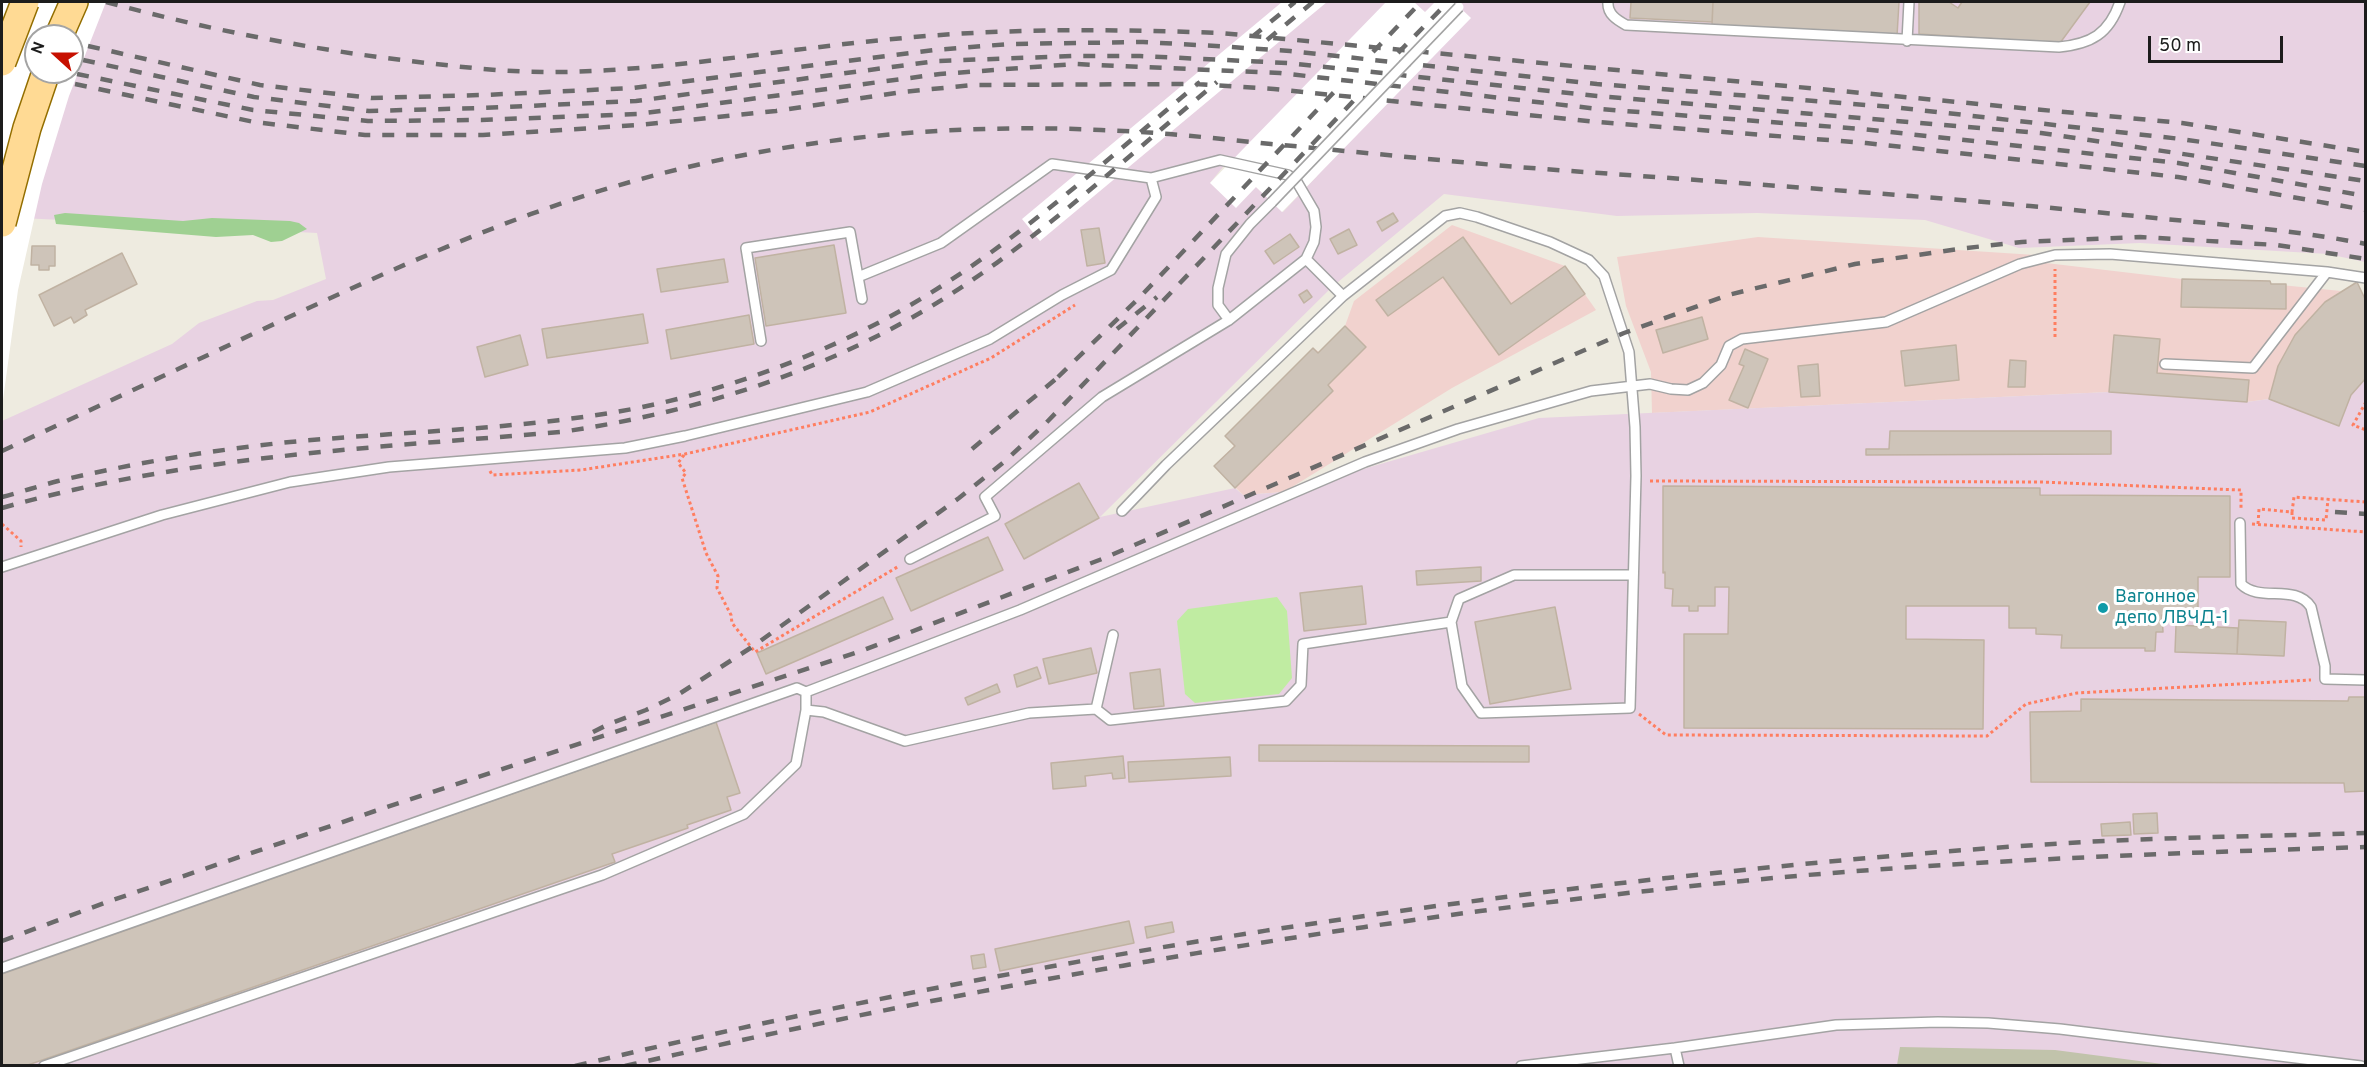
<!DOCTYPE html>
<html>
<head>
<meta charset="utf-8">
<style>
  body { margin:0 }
  #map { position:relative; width:2367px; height:1067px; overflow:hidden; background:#eeebe0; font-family:Overpass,sans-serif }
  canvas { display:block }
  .frame { position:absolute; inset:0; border:3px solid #1c1c1c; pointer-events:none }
  .north { position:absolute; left:24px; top:24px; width:60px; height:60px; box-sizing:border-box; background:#fff; border:2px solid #a4a4a4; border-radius:50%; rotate:291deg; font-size:16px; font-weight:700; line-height:24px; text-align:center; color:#1c1c1c }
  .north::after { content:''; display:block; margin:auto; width:21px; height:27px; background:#c71000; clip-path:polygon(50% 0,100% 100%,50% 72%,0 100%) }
  .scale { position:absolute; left:2148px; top:36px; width:135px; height:27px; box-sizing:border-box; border:3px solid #1c1c1c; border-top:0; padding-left:8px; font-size:18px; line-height:21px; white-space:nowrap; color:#1c1c1c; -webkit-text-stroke:4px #fff; paint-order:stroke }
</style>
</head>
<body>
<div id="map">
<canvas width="2367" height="1067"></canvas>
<div class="frame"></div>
<div class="north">N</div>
<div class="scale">50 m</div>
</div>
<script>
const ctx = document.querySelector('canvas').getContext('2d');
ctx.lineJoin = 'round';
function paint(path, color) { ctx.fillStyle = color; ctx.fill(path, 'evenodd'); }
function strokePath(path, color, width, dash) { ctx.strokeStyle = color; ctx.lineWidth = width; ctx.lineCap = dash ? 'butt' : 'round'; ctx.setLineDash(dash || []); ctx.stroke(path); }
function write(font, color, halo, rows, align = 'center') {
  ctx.font = font + ' Overpass,sans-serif'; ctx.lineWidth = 6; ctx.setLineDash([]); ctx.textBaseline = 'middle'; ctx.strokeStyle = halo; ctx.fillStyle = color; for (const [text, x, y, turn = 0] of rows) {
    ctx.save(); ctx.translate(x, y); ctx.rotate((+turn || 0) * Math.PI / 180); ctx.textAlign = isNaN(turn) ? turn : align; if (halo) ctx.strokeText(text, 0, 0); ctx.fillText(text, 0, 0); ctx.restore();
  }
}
paint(new Path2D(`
  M1452,225l113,41 31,44 -144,78 -168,104 -41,3 -29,-29 20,-20 -9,-10 88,-88 6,4 26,-26 9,-25z
  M1758,237l277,18 11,8 136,16 88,2 1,3 70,7 -16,11 -30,33 -17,31 -9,33 -22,3 -138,-10 -457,21 -1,-41 -25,-66 -9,-49z`), '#f1d2ce');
paint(new Path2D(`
  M2,2h2363v260l-37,-8 -188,-11 -121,5 -94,-28 -168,-7 -140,3 -173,-22 -112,93 -232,230 135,-29 8,7 41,-3 255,-74 570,-26 138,10 22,-3 70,27 12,-31 14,-17v687h-2363v-644l170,-77 27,-21 58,-22 16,-1 53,-21 -9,-46 -315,-16zM36,36h36v36h-36zM1231,157l86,19 -34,36 -27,-25 -46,-4z`), '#e8d2e2');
paint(new Path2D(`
  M1900,1047l155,3 115,15h-273z`), '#c1c3ab');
paint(new Path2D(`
  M1277,597l10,14 5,67 -13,16 -84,9 -10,-9 -8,-73 11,-12z`), '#c0eca2');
paint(new Path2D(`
  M65,213l118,8 29,-3 78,3 9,2 8,6 -25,12 -11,1 -18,-7 -37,2 -160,-13 -2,-9z`), '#9fd092');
paint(new Path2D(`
  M2,2h104l-37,94 -27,88 -24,106 -16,117zM36,36h36v36h-36z
  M1282,2h45l-287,239 -18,-22z
  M1386,2h28l11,10 10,-10h19l17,16 -189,194 -26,-25 -20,21 -26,-25z`), '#fff');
const building = new Path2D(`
  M1631,2h82l-1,20 -82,-4z
  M1713,2h186l-2,34 -185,-10z
  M1919,2h30l9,6 4,-6h128l-30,41 -141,-9z
  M1393,213l5,8 -16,10 -5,-9z
  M1099,228l6,35 -18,3 -6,-36z
  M1349,229l8,16 -19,9 -8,-15z
  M1290,234l9,13 -25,17 -9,-13z
  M1463,237l48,67 54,-38 20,28 -86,61 -56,-78 -55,39 -12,-16z
  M834,245l12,68 -80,13 -11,-68z
  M32,246h23v20h-6v4h-10v-5h-8z
  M122,253l15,31 -52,26 2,5 -13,8 -3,-6 -17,9 -15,-31z
  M724,259l4,23 -67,10 -4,-23z
  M2182,279l88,2 1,3h15v25l-105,-2z
  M2357,282l9,19v77l-15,17 -12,31 -70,-27 9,-33 17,-31 30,-33z
  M1307,290l5,7 -8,6 -5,-8z
  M643,314l5,29 -101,15 -5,-29z
  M749,315l5,29 -83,15 -5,-29z
  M1702,317l6,22 -45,14 -7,-23z
  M1345,326l21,21 -38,38 5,6 -98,97 -21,-22 21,-20 -10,-10 88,-88 5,5z
  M520,335l8,30 -43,12 -8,-30z
  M2114,335l46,4 -3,34 92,7 -2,22 -138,-10z
  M1956,345l3,35 -54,6 -4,-35z
  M1745,349l23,10 -20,49 -19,-8 15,-34 -5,-2z
  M2010,360l16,1 -1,26h-17z
  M1818,364l2,32 -19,1 -3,-31z
  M1890,431h221v23l-245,1v-6h23z
  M1079,483l20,35 -75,41 -19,-35z
  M1663,486l377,2v7l190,1v81h-32v38h-36l1,17h-7l-1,19h-10v-3h-84l1,-13 -26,-1v-6h-27v-22h-103v33l78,1 -1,89 -299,-1v-94h44l1,-47h-14v19h-17v5h-9v-5h-17l1,-17 -8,-1v-16l-2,1z
  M988,537l15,33 -92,41 -15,-33z
  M1481,567v14l-64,4 -1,-14z
  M1362,586l4,38 -62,7 -4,-38z
  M883,597l10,22 -127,55 -9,-21z
  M1555,607l16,82 -81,15 -15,-82z
  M2239,620l47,2 -2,34 -47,-2z
  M2176,625l62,3 -1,26 -62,-2z
  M1091,648l6,25 -48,11 -6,-25z
  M1037,667l4,11 -24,9 -3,-12z
  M1160,669l4,37 -30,3 -4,-36z
  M997,684l3,8 -32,13 -3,-7z
  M2349,697h17v94l-21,1 -1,-9 -313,-1 -1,-70 51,-1v-12l267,2z
  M716,722l24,71 -13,4 4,13 -44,15 1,3 -76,26 3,8 -590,204h-23v-92z
  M1259,745l270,1v16l-270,-1z
  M1123,756l2,22 -12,1 -1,-6 -27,3 1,10 -33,3 -2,-26z
  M1230,757l1,19 -102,6 -1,-20z
  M2157,813l1,20 -24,1 -1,-20z
  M2130,822l1,13 -29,1 -1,-12z
  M1129,921l5,22 -134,28 -5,-22z
  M1172,922l2,10 -27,6 -2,-11z
  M984,954l2,13 -13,2 -2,-13z`);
paint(building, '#cec4b9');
strokePath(building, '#c0b2a2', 1.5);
const lane = new Path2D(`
  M1608,2c-1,12 9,18 18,23l433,22c32,-3 50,-13 61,-45
  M1907,41l2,-39
  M1272,202l-22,22 -24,30 -8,34v17l11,15 77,-61
  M858,277l83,-34 111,-79 99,14 69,-18 68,15 9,7 17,29 2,16 -2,15 -8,17 37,37 102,-80 15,-3 17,4 73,25 39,18 15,16 25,76 6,75 1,49 -6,232 -149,5 -19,-27 -11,-64 8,-23 55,-24h119
  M761,341l-15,-93 104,-16 12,67
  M2165,364l88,4 74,-96
  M1122,511l44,-46 177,-169
  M2240,523l1,61c19,19 54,-1 70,23l14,59v13l41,1
  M910,559l85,-43 -10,-19 117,-100 127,-77
  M2,567l160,-52 128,-33 99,-15 236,-19 60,-12 182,-44 123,-53 72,-44 49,-25 45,-73 -5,-19
  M1113,635l-17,74 14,11 176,-19 15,-16 2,-41 148,-22
  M806,692l214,-82 345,-148 93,-33 133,-38 59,-7 21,5 17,1 15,-7 18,-18 8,-19 13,-7 144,-17 134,-58 35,-9 55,-1 217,18 39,6
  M806,710l18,2 81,29 124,-28 67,-4
  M2,968l795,-280 9,4v18l-10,54 -52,50 -142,61 -558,191
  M1675,1048l4,18
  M1521,1066l154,-18 161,-23 102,-3 50,1 72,6 301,37`);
const primary = new Path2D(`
  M59,36l15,-34`);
strokePath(lane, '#a3a3a3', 12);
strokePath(primary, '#936e00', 30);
strokePath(new Path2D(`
  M2055,337v-68
  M2366,402l-13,23 13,5
  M684,455l-6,8 8,10 -4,5 24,75 12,23 -1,12 14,27 1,8 23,29 144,-86
  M490,471l2,4 89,-5 104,-16 185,-42 121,-54 84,-53
  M1650,481l390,1 201,8v20
  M2292,512v6l34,2 2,-21
  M2,524l19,17v6
  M2252,524l114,8
  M2258,524l1,-15 33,3 2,-15 72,5
  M1639,714l27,21 321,1 39,-32 51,-11 234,-13`), '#ff7e60', 3, [3, 3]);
strokePath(lane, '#fff', 9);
strokePath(primary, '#ffda94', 27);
strokePath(new Path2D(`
  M106,2c100,27 202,47 304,59 51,6 101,12 152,11 111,-2 221,-23 331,-33 109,-11 218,-10 328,-6l961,90 184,29
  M1252,37l43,-35
  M1267,40l46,-38
  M88,46l172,39 111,13 112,-3 150,-7 302,-38 74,-6 134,-2 73,4 74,5 307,33 295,23 289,32 185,27
  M1373,52l48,-50
  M1398,53l50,-51
  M83,60l171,37 115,14 113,-3 154,-7 301,-40 136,-5h67l148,7 309,33 444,37 325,48
  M77,74l176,36 115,11 113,-1 156,-6 303,-40 135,-10 205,9 319,36 263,20 316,34 188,33
  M75,84l179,38 111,13h118l156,-10 137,-14 126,-19 71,-7 221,-1 80,5 323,33 269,21 312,34 188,33
  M1117,329l40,-32
  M1058,377l83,-81 194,-205
  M972,449l91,-76
  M2,451c95,-44 191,-89 287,-134 115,-53 230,-105 352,-138 149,-41 306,-56 460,-49 57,2 113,8 170,14 110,10 219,22 329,29 178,13 357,25 535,43 77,8 155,13 231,28
  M2,497c19,-5 37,-11 56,-16 76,-18 154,-31 232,-39 106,-10 214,-12 320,-29 87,-14 181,-46 260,-86 123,-62 224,-157 330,-245
  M2,508c183,-52 370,-60 559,-76 150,-22 295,-70 420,-158 83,-58 158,-127 236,-192
  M2335,512l31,2
  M593,732l16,-8 37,-14 33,-16 73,-47 207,-149 45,-36 42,-39 74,-77 239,-251
  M2,941l105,-39 268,-91 486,-160 241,-92 522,-226 104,-38 127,-31 111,-16 56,-6 118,-5 137,8 89,14
  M575,1066c360,-86 724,-148 1092,-188 139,-15 278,-28 417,-36 94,-5 188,-6 282,-9
  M625,1066c382,-87 769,-153 1159,-189 193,-17 387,-24 582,-30`), '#6a6a6a', 4.5, [12, 12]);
const laneBridge = new Path2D(`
  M1272,202l187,-195`);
const primaryBridge = new Path2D(`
  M2,62l23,-60
  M2,223l25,-95 19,-56`);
strokePath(laneBridge, '#a3a3a3', 12, []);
strokePath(primaryBridge, '#936e00', 30, []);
strokePath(laneBridge, '#fff', 9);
strokePath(primaryBridge, '#ffda94', 27);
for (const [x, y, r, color] of [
  [2103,608,6,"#0f9aa8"]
]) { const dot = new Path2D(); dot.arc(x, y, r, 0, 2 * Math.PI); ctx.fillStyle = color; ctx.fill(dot); strokePath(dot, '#fff', 2); }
write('18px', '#0d838f', '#fff', [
  ["Вагонное",2115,598],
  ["депо ЛВЧД-1",2115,619]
], 'left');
</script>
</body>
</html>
